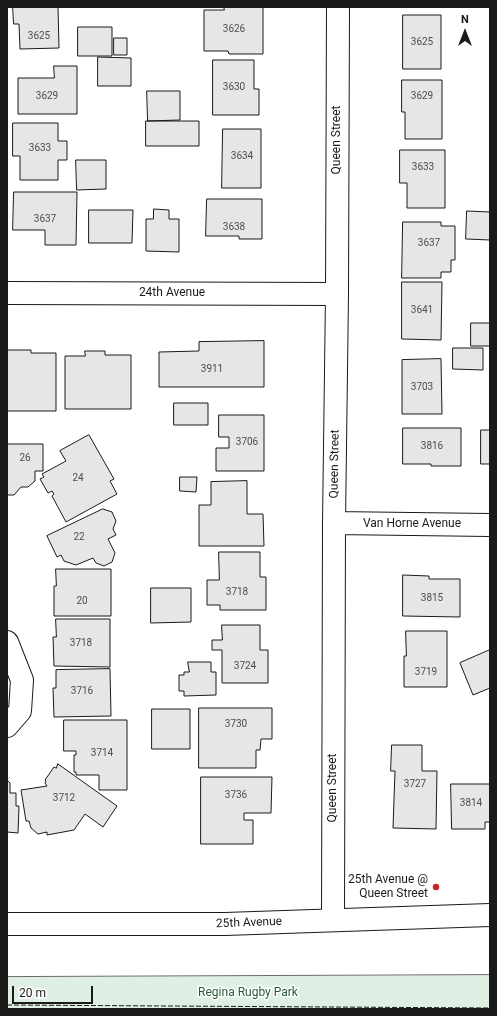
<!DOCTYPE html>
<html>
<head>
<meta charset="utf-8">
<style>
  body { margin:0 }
  #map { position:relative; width:497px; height:1016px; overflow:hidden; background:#fff; font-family:Roboto,sans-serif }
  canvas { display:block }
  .frame { position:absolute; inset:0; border:8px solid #1a1a1a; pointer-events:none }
  .north { position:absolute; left:445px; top:12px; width:40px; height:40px; -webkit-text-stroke:3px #fff; paint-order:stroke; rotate:0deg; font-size:11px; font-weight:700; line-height:16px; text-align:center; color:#1a1a1a }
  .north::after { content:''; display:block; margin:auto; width:14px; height:18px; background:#1a1a1a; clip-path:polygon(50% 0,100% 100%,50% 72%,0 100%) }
  .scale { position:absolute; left:12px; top:986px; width:81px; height:18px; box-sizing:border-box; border:2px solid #1a1a1a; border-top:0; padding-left:5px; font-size:12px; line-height:14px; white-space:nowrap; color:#1a1a1a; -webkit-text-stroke:3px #fff; paint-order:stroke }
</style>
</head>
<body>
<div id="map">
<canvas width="497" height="1016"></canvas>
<div class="frame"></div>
<div class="north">N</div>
<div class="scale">20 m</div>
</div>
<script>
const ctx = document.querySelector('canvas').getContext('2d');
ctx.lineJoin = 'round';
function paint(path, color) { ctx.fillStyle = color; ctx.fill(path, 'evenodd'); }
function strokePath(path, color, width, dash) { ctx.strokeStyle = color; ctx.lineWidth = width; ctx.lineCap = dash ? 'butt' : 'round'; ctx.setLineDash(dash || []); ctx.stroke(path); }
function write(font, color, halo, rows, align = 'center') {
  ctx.font = font + ' Roboto,sans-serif'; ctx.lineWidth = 3; ctx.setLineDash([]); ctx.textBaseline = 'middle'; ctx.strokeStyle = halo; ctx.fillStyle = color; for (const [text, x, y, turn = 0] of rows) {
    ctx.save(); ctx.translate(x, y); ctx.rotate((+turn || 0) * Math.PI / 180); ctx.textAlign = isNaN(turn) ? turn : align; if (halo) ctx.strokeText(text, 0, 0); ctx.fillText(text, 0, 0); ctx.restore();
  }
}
const green = new Path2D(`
  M490,975v34h-483v-32z`);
paint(green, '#e0efe3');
strokePath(green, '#6a6a6a', 1);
const building = new Path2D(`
  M13,7h45l1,41 -39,1 -1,-25h-5z
  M224,7h39v47h-34l-1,-3h-24v-41h20z
  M403,15h38v54h-38z
  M78,27h34v29h-34z
  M114,38h13v17h-13z
  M98,57l33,1v28h-33z
  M213,60h41v29h5v26h-46z
  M54,66h23v48h-59v-36h36z
  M402,80h40v59h-37v-27h-3z
  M147,91h33v29l-32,1z
  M146,121h53v25h-53z
  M13,123h45v18h9v19h-9v20h-38v-24h-7z
  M223,129h38v59h-39z
  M400,150h45v58h-38v-25h-7z
  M76,160h30v29l-29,1z
  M14,192h63l-1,53h-31v-15h-32z
  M207,199h55v40h-23v-3h-33z
  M154,209l15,1v9h10v33l-33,-1v-32h7z
  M89,210h44l-1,33h-43z
  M467,211l23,1v28l-24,-1z
  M403,222h38v4h14v34h-4v12h-10v6h-39z
  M402,282h40l-1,58 -39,-1z
  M471,323h19v23h-19z
  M264,341v46h-105v-35l40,-1v-9z
  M453,348h30v22l-30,-1z
  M7,350h24v3h25v58h-49z
  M85,351h20v4h26v54h-66v-53h20z
  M441,359l1,55h-40v-54z
  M174,403h34v22h-34z
  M219,415h45v56h-48v-23h13v-11h-10z
  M403,428h58v38h-30v-2h-28z
  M481,430h9v34h-9z
  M89,435l25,44 -4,2 7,13 -51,28 -14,-26 2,-2 -2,-3 -4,2 -8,-14 4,-2 -2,-3 24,-13 -6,-10z
  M7,444h36v27h-8v10l-7,6h-7l-7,8h-7z
  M180,477h17l-1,15 -16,-1z
  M247,481v33h16l1,32h-65v-41h12v-23z
  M103,509l9,3 4,9 -3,8 3,6 -8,4 7,14 -3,9 -8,4 -8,-3 -3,-5 -17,7 -12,-4 -3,-6 -4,2 -10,-21z
  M219,552h41v25h6v33h-46v-5h-13v-25h12z
  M56,569h55v47h-57v-30h2z
  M403,575l26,1v3h31v38l-57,-1z
  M151,588h40v34l-40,1z
  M56,619h54v48l-56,-1 -1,-29h3z
  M222,625h38v25h8v33h-46v-33h-10v-10h10z
  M406,631h41v56h-43v-31h2z
  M490,650v38l-17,7 -13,-32z
  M188,662h23v10h5v23l-32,1v-5h-5v-16h5v-3h5z
  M110,669l1,47 -57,1 -1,-29h3v-18z
  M199,708h73v31h-11l-1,11h-4v18h-57z
  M152,709h38v40h-38z
  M64,720h63v70h-28v-15h-23v-3h-2v-17h2v-4h-12z
  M392,745h30v26h15l-1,58 -43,-1 2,-57h-4z
  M58,764l59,42 -14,21 -18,-13 -11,16 -27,5v-3l-9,2 -7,-6 -2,-7h-3l-5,-31 26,-4 -2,-3 1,-2 -1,-1 9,-13 2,1z
  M201,777h71l-1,36h-27v7h9v24h-52z
  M7,780l3,3v10h6v13h3l-1,27 -11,-1z
  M451,784h39v38h-5v7h-33z`);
paint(building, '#e6e6e6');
strokePath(building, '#1a1a1a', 1);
const minor = new Path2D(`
  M7,293l330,1
  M334,523l156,2
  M7,642l15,38 -2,31 -13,15
  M333,920l1,-397 3,-229 1,-287`);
const tertiary = new Path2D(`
  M7,924h218l265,-9`);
strokePath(minor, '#1a1a1a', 24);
strokePath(tertiary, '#1a1a1a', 24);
strokePath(minor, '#fff', 22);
strokePath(tertiary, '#fff', 22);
strokePath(new Path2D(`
  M7,1005l483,3`), '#1a1a1a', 1, [5, 2]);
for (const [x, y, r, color] of [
  [436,887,4,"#c62828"]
]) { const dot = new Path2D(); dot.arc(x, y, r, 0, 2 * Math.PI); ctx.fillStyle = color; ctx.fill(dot); strokePath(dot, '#fff', 1.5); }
write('10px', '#4d4d4d', null, [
  ["3626",234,29],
  ["3625",39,36],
  ["3625",422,42],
  ["3630",234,87],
  ["3629",47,96],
  ["3629",422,96],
  ["3633",40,148],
  ["3634",242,156],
  ["3633",423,167],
  ["3637",45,219],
  ["3638",234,227],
  ["3637",429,243],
  ["3641",422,310],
  ["3911",212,369],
  ["3703",422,387],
  ["3706",247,442],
  ["3816",432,446],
  ["26",25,458],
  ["24",78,478],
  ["22",79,537],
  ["3718",237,592],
  ["3815",432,598],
  ["20",82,601],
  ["3718",81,643],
  ["3724",245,666],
  ["3719",426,672],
  ["3716",82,691],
  ["3730",236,724],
  ["3714",102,753],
  ["3727",415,784],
  ["3736",236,795],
  ["3712",64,798],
  ["3814",471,803]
]);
write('12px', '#1a1a1a', '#fff', [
  ["Queen Street",337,140,-90],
  ["24th Avenue",172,293],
  ["Queen Street",335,464,-89],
  ["Van Horne Avenue",412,524],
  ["Queen Street",333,788,-90],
  ["25th Avenue",249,923,-2]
]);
write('12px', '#1a1a1a', '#fff', [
  ["25th Avenue @",428,880],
  ["Queen Street",428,894]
], 'right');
write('12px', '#2b5a34', '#fff', [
  ["Regina Rugby Park",248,993]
]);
</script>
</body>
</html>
